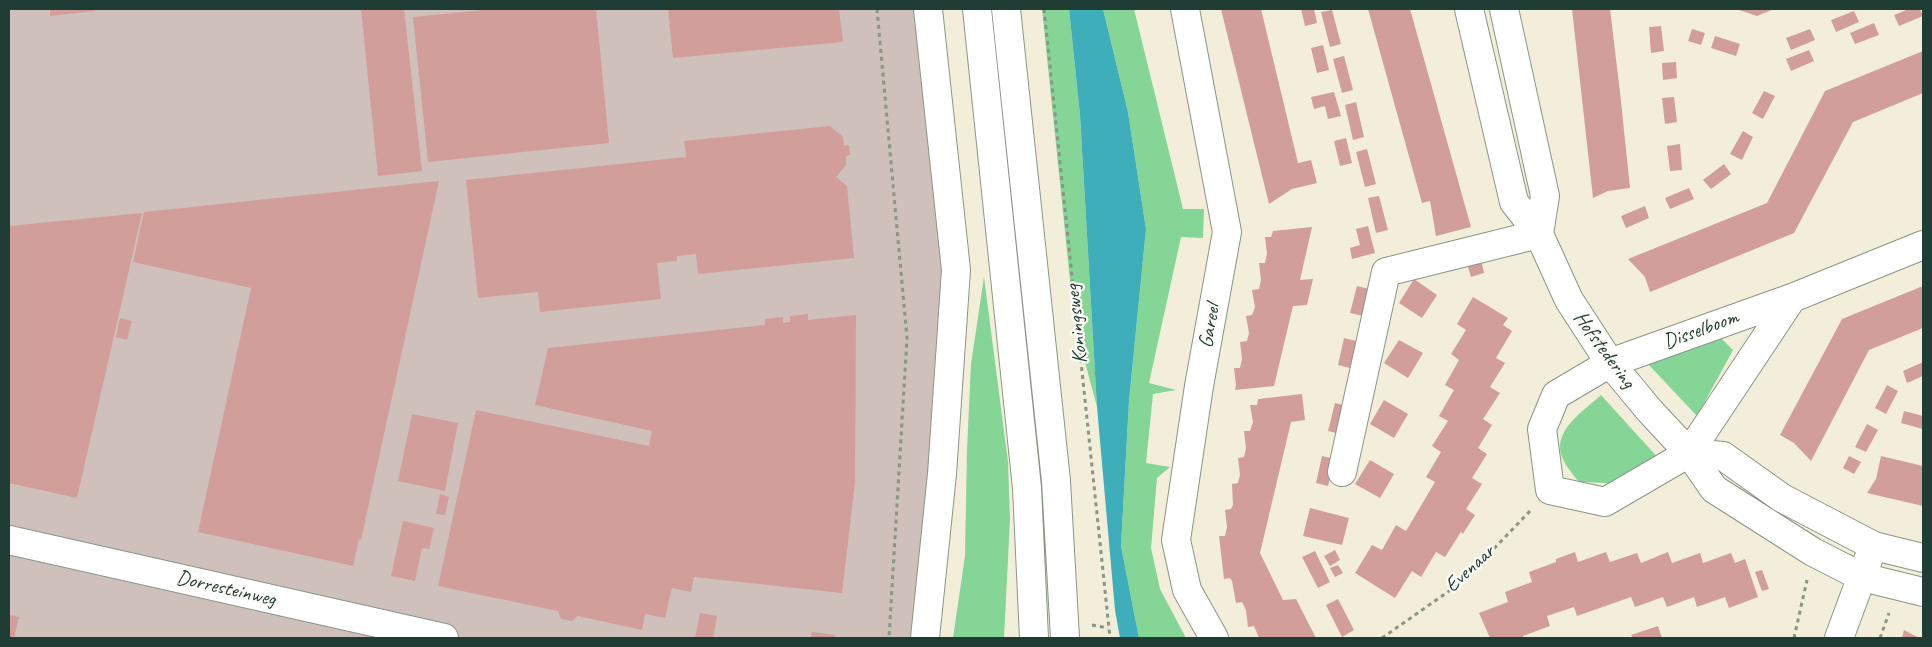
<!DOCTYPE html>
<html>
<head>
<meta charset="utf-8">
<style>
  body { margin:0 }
  #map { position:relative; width:1932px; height:647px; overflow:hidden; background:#f3eed9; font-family:Caveat,sans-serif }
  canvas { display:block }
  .frame { position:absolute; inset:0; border:10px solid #1f3d34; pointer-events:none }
</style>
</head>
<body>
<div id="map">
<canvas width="1932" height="647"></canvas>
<div class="frame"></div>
</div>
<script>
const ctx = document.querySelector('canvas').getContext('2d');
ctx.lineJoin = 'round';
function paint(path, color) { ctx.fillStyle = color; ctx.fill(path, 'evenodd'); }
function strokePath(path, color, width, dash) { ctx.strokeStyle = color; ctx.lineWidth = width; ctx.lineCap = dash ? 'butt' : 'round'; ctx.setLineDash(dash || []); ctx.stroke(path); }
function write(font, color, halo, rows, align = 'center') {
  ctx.font = font + ' Caveat,sans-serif'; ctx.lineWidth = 4.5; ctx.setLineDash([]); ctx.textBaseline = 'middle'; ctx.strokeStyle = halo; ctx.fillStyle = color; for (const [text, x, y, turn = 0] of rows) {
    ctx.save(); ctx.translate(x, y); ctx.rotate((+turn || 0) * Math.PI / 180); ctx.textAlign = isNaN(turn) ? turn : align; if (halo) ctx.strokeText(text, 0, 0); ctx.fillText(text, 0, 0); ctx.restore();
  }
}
paint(new Path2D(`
  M9,9h906l39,309 -41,320h-904z`), '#d0c0bc');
paint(new Path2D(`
  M1042,9h27l11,106 17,292 -16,-60 -10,-57z
  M1103,9h31l49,200h21l-1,29 -22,-1 -32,146 27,7 -23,4 -7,69 24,4 -13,11 -6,70 9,41 26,49h-47l-18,-92 8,-145 17,-172 -18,-117z
  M984,277l24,185 2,57 -6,119h-51l12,-82 2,-106 4,-86z
  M1719,336l14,14 -36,66 -49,-52z
  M1601,395l59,65 -28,24 -51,-2 -4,-2c-5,-7 -12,-15 -15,-23 -10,-27 22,-46 39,-62z`), '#84d596');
paint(new Path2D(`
  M1069,9h34l25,103 18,117 -17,172 -8,145 18,92h-19l-5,-28 -18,-203 -17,-292z`), '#3faebb');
paint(new Path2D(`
  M50,9h45v2l-45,5z
  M361,9h43l18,162 -44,5z
  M494,9h102l13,134 -181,19 -15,-145z
  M668,9h171l4,33 -170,16z
  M1221,9h40l37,154 13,-3 6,23 -25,6 -23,15z
  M1301,9h13l3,14 -12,3z
  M1368,9h42l61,218 -35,9 -6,-35 -8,2z
  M1572,9h38l10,83 10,96 -22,3 -15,7z
  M1736,9h38l-17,7z
  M1909,9h11l3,7 -24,10 -5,-11z
  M1332,10l9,34 -11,3 -9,-35z
  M1854,11l5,11 -23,10 -5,-12z
  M1874,23l5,12 -24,9 -5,-11z
  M1661,26l3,25 -13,2 -2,-26z
  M1692,29l13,4 -4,12 -13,-4z
  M1810,29l5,11 -24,10 -5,-12z
  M1715,36l25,8 -4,12 -25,-8z
  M1323,45l6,25 -12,3 -6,-25z
  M1809,50l5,11 -23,10 -5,-12z
  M1923,51v42l-70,29 -59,111 -144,59 -5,-15 -17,-18 139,-56 58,-112z
  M1344,56l9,34 -11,3 -9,-34z
  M1676,62l1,16 -14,2 -1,-17z
  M1764,91l11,5 -12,23 -11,-6z
  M1334,92l7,24 -13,3 -3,-13 -11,3 -3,-12z
  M1674,97l3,25 -12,2 -3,-26z
  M1356,102l8,35 -11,3 -8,-35z
  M830,126l13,11 1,9 5,-1 1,10 -4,1v9l-10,12 11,9 7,72 -156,16 -2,-20 -19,2v5l-20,2 4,36 -121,13 -2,-20 -60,6 -12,-118 220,-23 -2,-16z
  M1743,131l10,6 -11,23 -12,-6z
  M1346,138l6,25 -12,3 -6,-25z
  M1680,144l2,26 -12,1 -3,-25z
  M1367,149l9,35 -11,3 -9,-35z
  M1724,164l7,10 -20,15 -8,-9z
  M439,181l-78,359 -2,-1 -6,27 -155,-34 53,-244 -118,-26 11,-50z
  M1689,188l5,11 -24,10 -5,-11z
  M1379,196l9,34 -12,3 -8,-35z
  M1645,206l4,12 -23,10 -5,-12z
  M142,213l-65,285 -68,-15v-257z
  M1368,226l7,27 -23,6 -2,-11 10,-3 -4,-16z
  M1312,227l-12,53 13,-1 -6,26 -14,1 -19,80 -39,4 1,-5 -2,-17h6l2,-9 -2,-17 7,-1 2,-8 -3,-17 6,-1 3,-8 -3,-17 7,-1 2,-9 -2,-17h6l2,-9 -2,-17h6l2,-6z
  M1481,260l3,13 -13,4 -4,-13z
  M1414,279l23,16 -15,23 -23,-15z
  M1357,286l12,3 -6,27 -13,-3z
  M1923,286v42l-54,22 -58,111 -17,-18 -14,-8 62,-116z
  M1473,297l35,21 -5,7 9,6 -16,27 9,5 -15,24 10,6 -17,26 9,6 -14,23 9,6 -15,24 10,6 -16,25 9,6 -11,17 -1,2 -2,-2 -16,25 -9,-5 -15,25 -9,-6 -17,27 -40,-25 17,-28 10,5 14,-25 10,6 29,-49 -9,-5 15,-25 -9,-6 16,-25 -9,-5 15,-26 -9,-5 14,-25 -8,-6 15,-24 -9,-6z
  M808,314v6l48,-5 -1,167 -13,111 -148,-16 -3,15 -19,-4 -7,30 -20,-4 -3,16 -64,-14 -6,5 -11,-2 -3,-8 -120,-25 38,-176 173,36 3,-15 -117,-26 13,-57 217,-23v-6l18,-2v6l7,-1v-6z
  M120,318l12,3 -5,19 -11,-3z
  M1344,338l12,3 -6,27 -12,-3z
  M1399,340l24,13 -15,25 -24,-15z
  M1923,362v14l-16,7 -4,-12z
  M1887,385l11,6 -12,23 -11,-6z
  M1302,394l3,26 -14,2 -31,131 23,47 13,-1 20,39h-57l-5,-12 -6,1 -2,-17 -4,-8 -6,1 -4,-22 -2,-3 -6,1 -5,-43h6l2,-9 -2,-17 6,-1 2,-4 -1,-21 6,-1 2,-8 -2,-17 6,-1 2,-9 -2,-17h6l3,-9 -3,-17h7l1,-6z
  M1384,400l24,14 -14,24 -24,-14z
  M1335,403l12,3 -7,28 -12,-3z
  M1904,411l19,5v13l-22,-6z
  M412,414l46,9 -13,68 -47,-10z
  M1867,424l11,6 -12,22 -11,-5z
  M1322,456l13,3 -7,27 -12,-3z
  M1849,456l12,6 -7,12 -11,-6z
  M1881,456l42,10v40l-56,-13 9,-14z
  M1370,460l24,14 -14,24 -25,-14z
  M440,494l9,3 -4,18 -9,-1z
  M1310,508l39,10 -7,27 -39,-9z
  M403,521l31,7 -5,21 -7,-1 -7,33 -24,-5z
  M1335,550l5,10 -10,6 -6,-10z
  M1315,551l15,31 -12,6 -16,-31z
  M1575,552l3,10 28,-10 4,10 27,-9 4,10 27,-11 4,11 28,-10 3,10 28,-10 4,10 10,-4 13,38 -29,11 -4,-11 -28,10 -3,-10 -27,10 -4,-10 -28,10 -4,-10 -54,19 -3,-9 -27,9 3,10 -27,10v2h-33l-11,-25 29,-11 -3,-10 27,-10 -3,-10 27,-10v-3z
  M1338,565l5,8 -8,4 -5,-9z
  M1762,570l7,19 -7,2 -7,-19z
  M1338,599l16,31 -12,7 -16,-32z
  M700,613l17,3 -4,22h-18z
  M9,615l10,2 -5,21h-5z
  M1658,626l4,12h-29l-2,-3z
  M1904,630l15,8h-17z
  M812,632l23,3v3h-24z`), '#d19e9a');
const minor = new Path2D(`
  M1185,9l42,223 -28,154 -23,154 11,50 27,48
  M1469,9l45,193 25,32 6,-38 -41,-187
  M1792,298l-103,155 -84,49 -55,-12 -8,-61 14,-34 54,-32 182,-65 131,-53
  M1689,453l34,3 59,42 92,48 49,12
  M1342,472l44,-200 153,-38 30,66 41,63 39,47 40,43 25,36 99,63 49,25 61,15
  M9,540l435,98
  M925,638l17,-164 14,-204 -28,-261
  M1839,638l29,-78`);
const primary = new Path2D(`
  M977,9l50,479 7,150
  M1006,9l50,472 9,157`);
strokePath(minor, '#899686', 30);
strokePath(primary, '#899686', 30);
strokePath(new Path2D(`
  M877,9l30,329 -18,300
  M1044,9l66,629
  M1092,625l16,3
  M1382,638l80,-56 68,-71
  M1794,638l13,-58
  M1880,638l9,-25`), '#899686', 3, [4, 4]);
strokePath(minor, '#fff', 28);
strokePath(primary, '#fff', 28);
write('21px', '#1f3d34', '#fdfcf7', [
  ["Koningsweg",1077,324,-96],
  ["Gareel",1210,326,-80],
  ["Disselboom",1701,330,-20],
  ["Hofstedering",1604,350,54],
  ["Evenaar",1470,569,-43],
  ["Dorresteinweg",226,589,13]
]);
</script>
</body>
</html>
